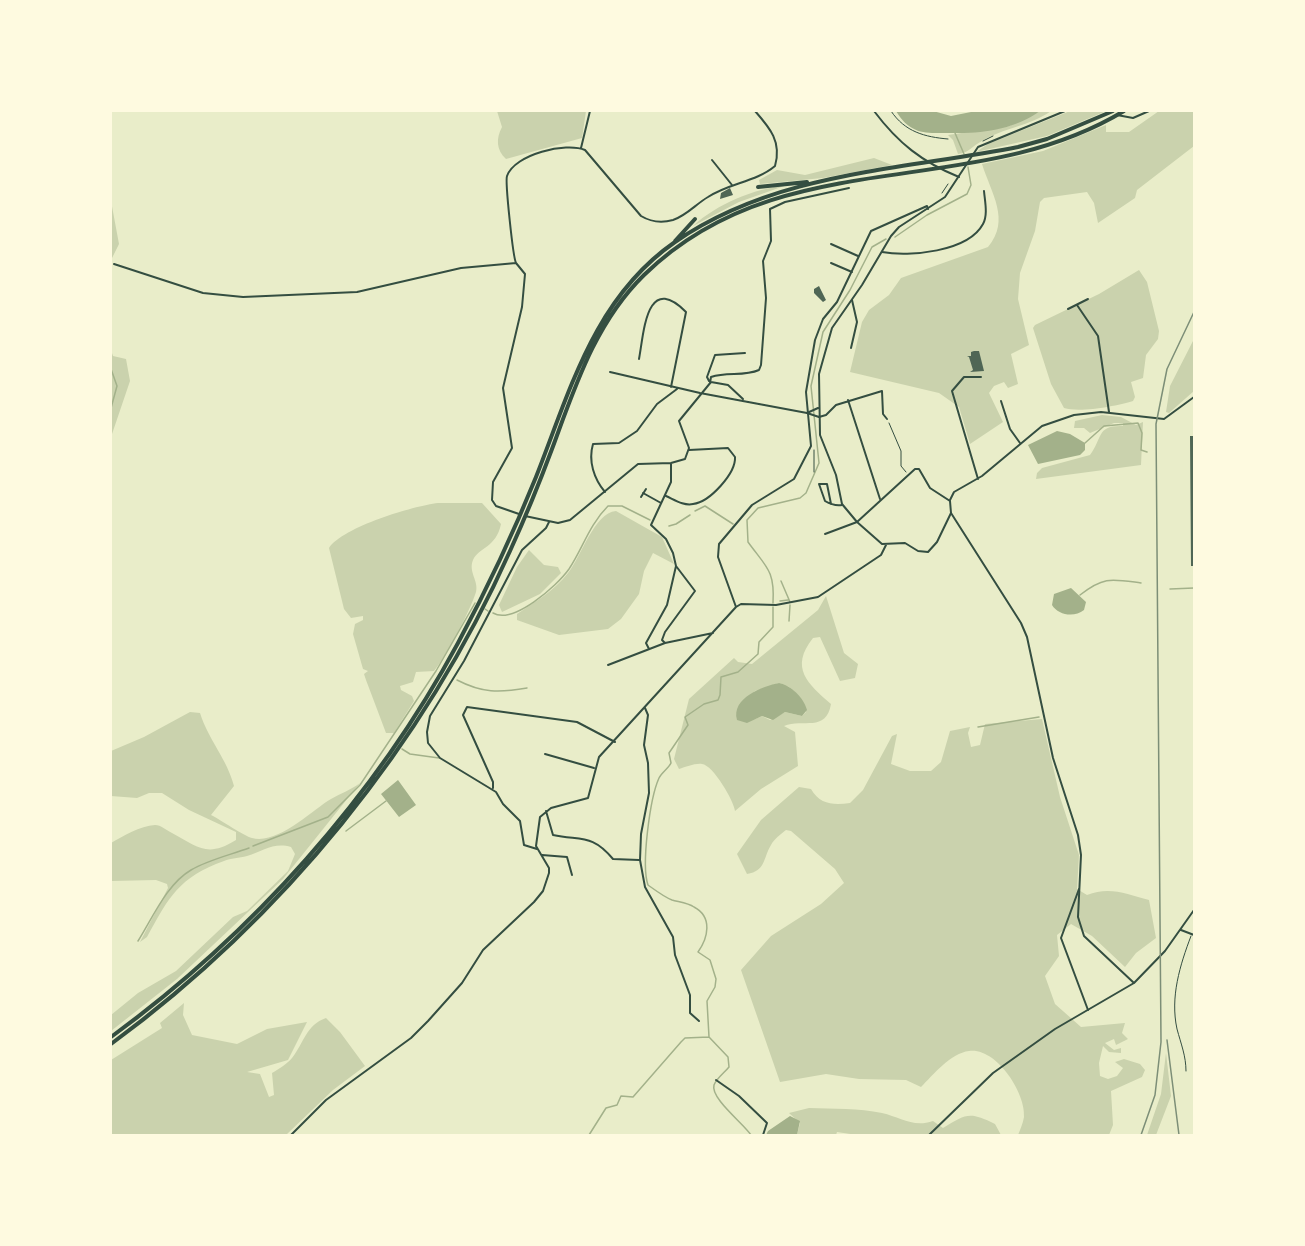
<!DOCTYPE html>
<html>
<head>
<meta charset="utf-8">
<style>
  body { margin:0 }
  #map { position:relative; width:1305px; height:1246px; overflow:hidden; background:#e9edc9; font-family:Commissioner,sans-serif }
  canvas { display:block }
  .frame { position:absolute; inset:0; border:112px solid #fefae0; pointer-events:none }
</style>
</head>
<body>
<div id="map">
<canvas width="1305" height="1246"></canvas>
<div class="frame"></div>
</div>
<script>
const ctx = document.querySelector('canvas').getContext('2d');
ctx.lineJoin = 'round';
function paint(path, color) { ctx.fillStyle = color; ctx.fill(path, 'evenodd'); }
function strokePath(path, color, width, dash) { ctx.strokeStyle = color; ctx.lineWidth = width; ctx.lineCap = dash ? 'butt' : 'round'; ctx.setLineDash(dash || []); ctx.stroke(path); }
paint(new Path2D(`
  M497,111h89l-4,27 -76,21c-10,-9 -10,-21 -4,-32z
  M1040,111h11c-21,15 -48,17 -69,30 -10,5 -13,12 -24,13l-5,-14 -5,-5 61,-9z
  M1070,111l34,1 -57,24 -71,16 12,-8z
  M1159,111h35v35l-57,44 -2,8 -37,25 -4,-20 -7,-11 -43,6 -4,4 -5,29 -15,42 -2,26 11,46 -18,9 7,30 -10,4 -4,-6 -10,4 -5,7 14,29 -33,22 -11,-37 -20,-14 -89,-21 12,-50 7,-12 20,-15 12,-17 87,-31c23,-27 3,-54 -6,-83l61,-13 63,-26v7h23z
  M874,158l18,7 -69,13 -63,6 -1,-4 18,-10 28,5z
  M787,185l-48,17 -46,24c24,-22 60,-37 94,-41z
  M111,201l8,43 -7,14 -1,15z
  M1139,270l8,12 12,49 -1,8 -12,16 -3,23 -12,4 4,15 -2,4c-16,5 -53,12 -69,7l-13,-24 -18,-56 2,-3 64,-31z
  M1194,339v52l-25,22 -3,-1 4,-26z
  M111,350l2,6 13,3 4,22 -19,56z
  M1102,415l19,2 15,8 7,-3 -2,43 -105,14 1,-6 5,-5 48,-13c13,-17 6,-30 33,-29v-3h-9l-24,10 -6,-5h-10l1,-7z
  M438,503h44l19,21c-5,24 -22,23 -28,36 -5,12 6,21 3,32 -6,19 -29,63 -42,79l-18,1 -3,10 -13,4 1,4 11,6 2,5 -20,32h-8l-20,-53 -2,-6 4,-3 -5,-2 -10,-35 2,-10 8,-4v-4l-12,2 -7,-9 -15,-61c14,-21 84,-42 109,-45z
  M616,511l46,26 12,27 -21,-11 -9,18 -5,23 -18,25 -13,10 -49,6 -42,-15v-6c18,-12 37,-23 51,-41 13,-16 26,-60 48,-62z
  M529,550l15,15 14,2 3,6 -21,21 -38,18 -3,-7 18,-38z
  M826,596l18,57 14,11 -3,14 -15,3 -20,-44 -7,1c-24,30 -5,46 18,66 -5,29 -28,14 -47,22l11,6 3,34 -37,23 -26,22c-1,-10 -22,-46 -33,-47 -7,-1 -16,3 -23,5l-5,-10 15,-60 45,-41 4,4 14,2 66,-54zM779,683c16,4 21,14 27,29l-4,4 -17,-4 -15,8 -8,-4 -7,3 -17,-11 17,-17z
  M190,712l10,1c8,26 27,46 34,73l-23,29c10,5 33,21 41,23 26,7 60,-28 79,-39 10,-6 20,-9 29,-16l-77,96 -106,100 -66,52v-16l27,-22 38,-22 57,-54 14,-6 41,-40 7,-17 -4,-7c-17,-5 -28,4 -44,9 -8,2 -16,2 -23,5 -45,16 -55,36 -77,76l-7,5 28,-54 -1,-4 -11,-4 -45,1v-38c12,-7 29,-17 44,-18 6,0 11,5 17,8 26,14 35,25 64,7v-8l-47,-22 -27,-17h-13l-12,5 -26,-2v-45l33,-14z
  M1042,719l18,78 19,58 -2,34 10,6c22,-9 40,-1 62,5l7,38 -20,15 -11,14 -33,-31 -21,-12 -14,11 2,21 -14,20 10,28 26,23 44,-4 -3,10 6,6 -12,6 -2,-6 -9,4 9,7 7,-2v5l-12,-1 -6,-6 -4,17 1,13 8,3 9,-3 6,-8 -8,-6 9,-3 16,5 5,6 -3,7 -31,14 2,34 -4,10h-91c2,-5 5,-12 6,-18 2,-24 -28,-70 -55,-66 -18,2 -36,24 -48,36l-15,-7 -47,-1 -33,-5 -46,8 -39,-112 30,-34 50,-32 23,-21 -9,-14 -44,-38 -5,-1c-5,4 -12,9 -15,15 -8,13 -5,26 -24,29l-10,-20 24,-34 38,-33 12,2c9,16 23,16 39,14l13,-13 29,-54 5,-2 -6,30 19,7h21l10,-9 9,-31 20,-4 -2,6 3,14 9,-2 5,-21z
  M184,1003l-1,12 9,20 45,9 30,-15 40,-7 -19,38 -41,12 13,2 9,23 5,-2 -2,-22c7,-4 15,-9 20,-15 12,-15 14,-33 34,-40l14,14 25,34 -32,24 -47,45h-175v-75l51,-32 -2,-5z
  M1166,1053l5,43 -15,39h-9l14,-41z
  M809,1108c24,1 50,0 73,5 18,4 31,15 51,8l10,7c23,-14 26,-17 52,-4l6,11h-144l-20,-3 -1,3h-39l3,-12 -11,-10z`), '#cad2ad');
paint(new Path2D(`
  M896,111h37l18,5 25,-5h64c-25,18 -58,23 -88,22 -25,0 -41,3 -56,-22z
  M1057,431l13,3 15,9v7l-5,5 -42,9 -10,-19z
  M1071,588l15,14 -2,8c-10,8 -26,5 -32,-5l2,-11z
  M779,683c12,2 25,15 28,27l-5,6 -17,-4 -12,8 -11,-4 -15,7 -10,-3c-6,-22 26,-34 42,-37z
  M398,780l18,25 -17,12 -18,-23z
  M790,1116l10,5 -3,14h-31l2,-4z`), '#a3b18a');
strokePath(new Path2D(`
  M955,133l9,21
  M895,237l32,-22 40,-21 4,-9 -3,-18
  M111,369l6,17 -6,22
  M1085,443l19,-17 34,-3 4,10 -1,17 6,2
  M695,511l10,-5 28,18
  M669,526l7,-2 14,-9
  M781,581l9,21
  M1170,589l24,-1
  M1080,595c24,-19 32,-16 61,-12
  M780,601l8,-1
  M773,603c2,-33 -7,-36 -25,-61l-1,-22 11,-12 42,-10 6,-5 13,-30 -8,-77 12,-54 27,-42 22,-43 14,-8
  M485,609l3,2
  M493,613c20,12 64,-27 76,-44 14,-21 20,-44 39,-63h14l28,14
  M789,621l1,-16
  M457,680c25,13 42,13 70,8
  M978,727l61,-10
  M402,749l8,5 29,4
  M346,831l40,-30
  M253,846l75,-29 32,-32 76,-114 39,-68
  M138,941c15,-24 29,-57 53,-71 17,-10 39,-15 58,-22
  M589,1135l17,-27 11,-3 4,-9 12,1 48,-55 4,-4 24,-1
  M751,1135c-7,-11 -41,-37 -37,-50 2,-6 11,-13 15,-18l-1,-10 -19,-20 -2,-36 8,-14 1,-8 -6,-19 -12,-8c10,-14 15,-35 -4,-45 -6,-4 -15,-5 -22,-7 -8,-3 -17,-10 -24,-15 -7,-20 2,-87 11,-107 3,-6 9,-9 12,-15l-2,-10 19,-28 -3,-8 19,-13 14,-4 2,-5 1,-18 17,-5 20,-18 1,-12 14,-15v-20`), '#a3b18a', 1.5);
paint(new Path2D(`
  M730,188l3,7 -13,4 1,-6z
  M819,286l7,14 -3,2 -9,-9v-4z
  M974,351h5l5,20 -14,1 3,-2 -4,-13 -2,-1h4v-4z
  M1190,436h4v130h-3z`), '#4f6655');
strokePath(new Path2D(`
  M891,111c14,21 34,26 57,28
  M983,141l10,-5
  M942,193l6,-9
  M889,423l12,28v15l5,6
  M814,472v-22`), '#344e41', 1);
strokePath(new Path2D(`
  M1186,1071c0,-15 -5,-27 -9,-42 -7,-32 3,-64 14,-93`), '#344e41', 1);
strokePath(new Path2D(`
  M874,111c24,32 48,51 85,66
  M581,148l9,-37
  M712,160l20,25
  M831,244l27,12
  M882,252c27,5 86,0 101,-28 5,-9 2,-22 1,-33
  M516,263l9,11 -3,33 -19,81 9,60 -19,34 -1,18 4,6 23,8
  M516,263c-3,-6 -11,-81 -9,-87 8,-22 59,-34 78,-26l56,66c10,6 21,7 32,4 13,-4 23,-16 35,-23 21,-14 48,-15 67,-31 7,-24 -5,-38 -20,-55
  M831,263l21,9
  M114,264l89,29 40,4 114,-5 104,-24 55,-5
  M1077,305l21,31 11,76
  M1068,309l20,-10
  M851,348l6,-26 -5,-22
  M639,359c5,-26 7,-87 47,-47l-15,75
  M610,372l90,21 107,20
  M709,381l-2,-4 8,-22 30,-2
  M710,383l1,-6c16,-6 32,0 48,-7l2,-5 5,-67 -3,-37 8,-20 -1,-32 15,-7 64,-14
  M848,400l32,99
  M1001,401l9,28 10,14
  M819,417l7,-2 10,-10 46,-14 1,23 4,5
  M671,463v19l-20,43 15,14 7,14 3,13 19,25 -30,41 -3,8 3,3 48,-10
  M978,479l-26,-88 12,-14h17
  M605,492c-11,-13 -17,-31 -12,-48l26,-1 18,-12 20,-27 20,-15
  M643,493l18,10
  M666,496c9,4 18,10 27,8 17,-2 43,-31 42,-47l-7,-9 -39,2
  M641,497l5,-8
  M950,500l4,-8 28,-16 60,-50 32,-11 27,-3 63,7 30,-22
  M831,504l-4,-20h-8l6,17c5,3 11,5 17,4
  M525,516l33,7 12,-3 68,-56 33,-1 14,-4 4,-11 -10,-27 32,-39 17,3 15,14
  M825,534l32,-12 25,22 23,-1 13,8 10,1 9,-10 14,-29
  M736,607l-18,-50 1,-13 33,-39 42,-26 17,-33 -5,-54 9,-52 8,-21 14,-17 34,-71 56,-25 1,3
  M649,649l-3,-6 21,-38 9,-39
  M608,665l57,-22
  M645,708l3,7 -4,30 4,18 1,30 -8,41 -1,26 5,27 28,50 2,18 15,40v18l9,8
  M545,754l49,14
  M493,788v-6l-30,-67 4,-8 110,15 38,20
  M546,811l7,24c29,6 39,-1 60,24l26,1
  M537,849l-13,-4 -4,-24 -17,-17 -7,-12 -56,-34 -12,-15 -1,-11 3,-16 34,-55 58,-111 24,-22 3,-6
  M542,855l25,2 5,18
  M1079,889l-18,49 27,72
  M716,1080l23,16 28,27 -4,12
  M291,1135l35,-35 85,-62 17,-17 34,-38 21,-33 51,-48 9,-11 6,-18v-5l-13,-22 4,-29 11,-9 37,-10 11,-41 137,-150 5,-3 35,1 42,-8 63,-42 5,-10`), '#344e41', 2);
strokePath(new Path2D(`
  M1065,111l-87,36 -33,50 -46,30 -8,9 -29,49 -30,43 -13,46 1,61 16,40 6,29 15,18 58,-53h4l11,19 20,13 1,12 70,110 6,14 26,121 25,77 3,20 -3,62 6,19 50,47
  M1117,115l16,3 16,-7
  M818,408l-11,5 12,4
  M1181,930l13,5
  M929,1135l64,-62 62,-44 79,-46 31,-32 29,-41`), '#344e41', 2);
strokePath(new Path2D(`
  M758,187l49,-5
  M675,241l20,-22
  M111,1037c141,-103 264,-240 347,-394 29,-54 55,-109 78,-166 34,-86 58,-179 139,-235 101,-70 226,-72 343,-95l29,-8 66,-28
  M111,1044c171,-126 312,-298 399,-493 15,-33 29,-67 42,-102 23,-62 43,-126 92,-174 138,-135 328,-72 480,-164`), '#344e41', 4);
strokePath(new Path2D(`
  M1167,1040l12,95
  M1141,1135l14,-40 6,-53 -5,-618 11,-55 27,-57`), '#7c8e77', 1.5);
</script>
</body>
</html>
